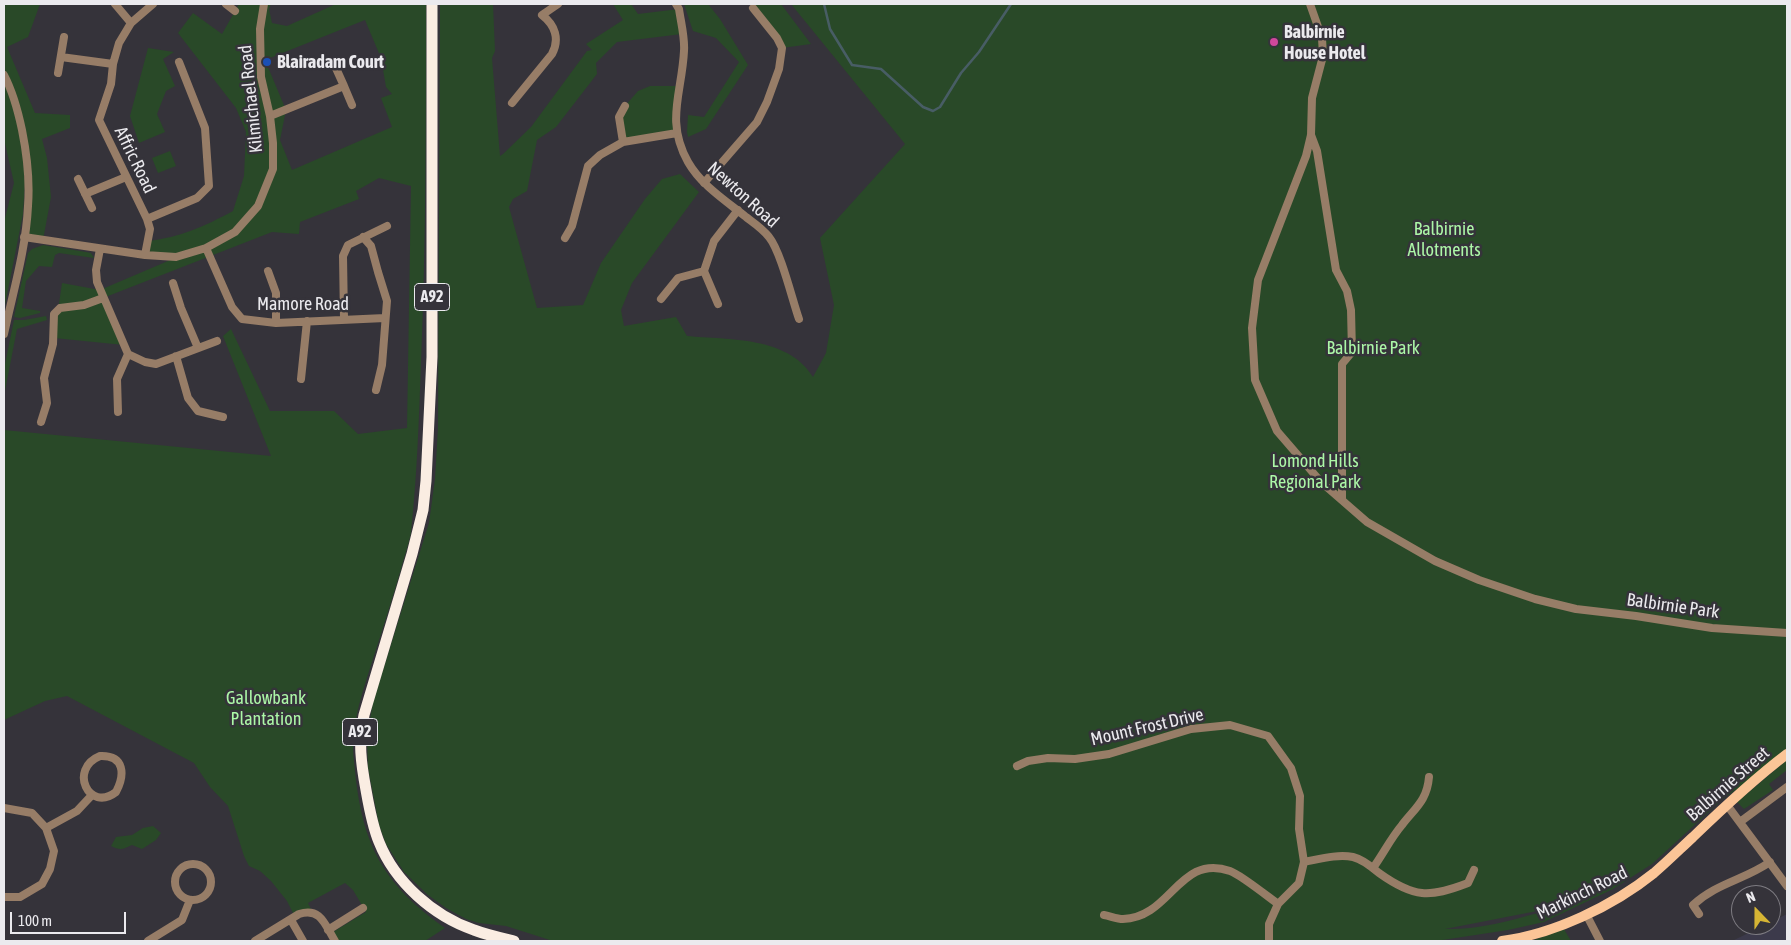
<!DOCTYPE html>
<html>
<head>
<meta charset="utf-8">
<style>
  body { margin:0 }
  #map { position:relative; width:1791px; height:945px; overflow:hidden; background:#35333a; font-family:"Asap Condensed",sans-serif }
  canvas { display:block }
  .frame { position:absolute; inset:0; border:5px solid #ebeaee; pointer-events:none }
  .north { position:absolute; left:1731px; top:885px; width:50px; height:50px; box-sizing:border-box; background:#35333a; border:1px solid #7e7c82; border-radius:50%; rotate:338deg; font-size:14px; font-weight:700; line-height:20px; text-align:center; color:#ebeaee }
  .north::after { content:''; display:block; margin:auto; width:18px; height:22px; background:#d6b534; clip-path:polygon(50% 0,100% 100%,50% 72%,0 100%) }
  .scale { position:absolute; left:10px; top:912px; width:116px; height:22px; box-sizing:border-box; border:2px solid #ebeaee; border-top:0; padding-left:6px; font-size:15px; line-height:18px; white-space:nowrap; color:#ebeaee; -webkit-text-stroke:4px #35333a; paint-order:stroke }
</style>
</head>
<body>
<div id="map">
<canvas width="1791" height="945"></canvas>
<div class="frame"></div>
<div class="north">N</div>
<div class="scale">100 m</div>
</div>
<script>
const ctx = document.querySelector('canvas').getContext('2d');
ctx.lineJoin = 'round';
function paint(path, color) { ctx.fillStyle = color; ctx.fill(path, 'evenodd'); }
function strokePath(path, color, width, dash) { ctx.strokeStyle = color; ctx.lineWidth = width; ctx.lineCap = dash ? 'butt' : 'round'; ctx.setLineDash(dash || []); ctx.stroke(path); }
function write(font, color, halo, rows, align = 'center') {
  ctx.font = font + ' "Asap Condensed",sans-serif'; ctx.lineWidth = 5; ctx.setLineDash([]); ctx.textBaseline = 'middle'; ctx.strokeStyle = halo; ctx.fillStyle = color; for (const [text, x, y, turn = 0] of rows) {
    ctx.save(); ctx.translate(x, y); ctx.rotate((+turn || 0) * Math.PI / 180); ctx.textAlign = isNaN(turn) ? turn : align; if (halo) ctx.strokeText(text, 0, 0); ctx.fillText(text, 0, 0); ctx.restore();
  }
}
paint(new Path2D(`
  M1787,914v27h-55l33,-16h6v-3z`), '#3c3a4b');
paint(new Path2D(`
  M4,4h36l-12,33 -21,10 28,66 35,2v13l-28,11 5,19 4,39 -8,43 -19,-3 4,-30 -6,-62 3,37 -2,32 -19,96v-88l10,-39 -10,-44v-56l8,18 -8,-26z
  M239,4h32l-2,5 3,14 15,3 49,-22h90c0,119 0,239 -5,358 -2,57 -4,114 -10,170 -2,12 -7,25 -10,37 -9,31 -19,62 -29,93 -10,32 -22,65 -18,99 7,80 25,120 91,167l-20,13h-86l-6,-9 33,-20 -13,-22 -8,-7 -37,20 3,6 -16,8 -8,-16 -16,-20 -11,-10 -11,-5 -5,-10 -16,-50 -18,-19 -16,-24 -127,-67 -22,5 -41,19v-290l267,26 -48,-120 8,-7 39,82h64l24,23 49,-6 4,-242 -32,-8 -23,13 3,8 -59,23 -1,12 -27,-2 -169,66 21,47 -70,-7 8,-55 38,7 75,-32 -30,-3 3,-14c33,-4 55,-14 85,-30l11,-35 2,-44 -10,-24 -58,-75 15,-20 29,21zM365,20l16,38 5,29 6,7 -11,4 11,29 -100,43 -12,-30 6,-30 -21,-50z
  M440,4h53l2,47 -3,7 8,98 3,-2 28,-27 56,-76 5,-1 -6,-6 37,-24 -10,-16h18l7,10 41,-5 3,25 -65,8 -21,21 1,11 -41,53 -19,13 -10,51 -14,8 -4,8 28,101 46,-3 18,-42 44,-64 17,-20 18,-5 19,18 -67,91 -11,27 3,16 52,-9 11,19c42,4 101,0 126,41l13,-24 8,-48 -14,-67 85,-94 -114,-140h996v751l-63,43 -72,66 -39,25 -69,33 -36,8 -72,11h-883l-47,-15 -27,-3 -13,-4 -20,-11 -18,-13 -24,-23 -18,-28 -7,-19 -11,-57 -1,-28 2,-15 4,-23 56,-179 6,-44 3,-51zM1537,911l1,2c-29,8 -62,17 -93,16z
  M684,4h24l12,15 28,46 -42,64 -18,8 -1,-5 1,-17 16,2 35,-55 -23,-24 -23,-7z
  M754,4h27l30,40 -29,4 -29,-40z
  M148,48l26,4 -11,7 12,27 -9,5 -9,23 8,18 -26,11 -9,-27z
  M650,86h30l-3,44 -54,12 -4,-25 6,-11 13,-15z
  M170,151l6,15 -18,7 -6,-15z
  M43,245l43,7 5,1 3,5 -35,-5 -4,2 -3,12 -13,-1 -13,15 -4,27 18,3v2l-20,5 -6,-1 14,-64 4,-4z
  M46,316l1,4 -30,9 -13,67v-27l10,-49h10z
  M1787,760v10l-18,14 4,6 -29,19 -7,-7z
  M153,826l8,7 -5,7 -14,9 -10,-4c-8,4 -12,6 -21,1l5,-9 16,-2 11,-7z
  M1564,929l7,12h-36l-1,-1z`), '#294928');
strokePath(new Path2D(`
  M824,4l6,25 22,36 29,4 42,38 10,4 7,-4 21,-34 18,-21 32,-48`), '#485d65', 2.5);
strokePath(new Path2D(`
  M115,4l16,19
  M226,4l9,7
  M676,4l3,5c2,14 6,29 5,42 -2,42 -19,70 4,111 13,23 38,39 58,55 8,6 17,12 23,20 12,15 23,62 30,82
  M1310,4l12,34 1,18 -11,42 -1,37 -5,21 -48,124 -6,48 3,52 22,51 44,51 46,40 68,39 44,19 56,19 41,10 60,7 76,12 75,5
  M61,57l52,7
  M58,73l6,-36
  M4,75c9,17 14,36 18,55 5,25 8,50 6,76 -2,43 -15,86 -24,128
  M344,86l8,19
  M512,103l40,-49c8,-15 3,-29 -10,-39l16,-11
  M270,116l74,-30 -9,-20
  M1311,135l6,16 19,119 11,21 4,19 1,42 -10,12v134
  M623,142l-4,-25 6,-11
  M78,179l14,29
  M704,183l53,-61 10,-20 12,-33 3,-21 -5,-10 -24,-30
  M85,194l41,-17
  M147,219l50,-21 12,-12 -4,-58 -26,-66
  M24,237l121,18 31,2 30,-9 29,-16 23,-26 15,-37v-26l-3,-27 -9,-39 -1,-48 4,-25
  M363,237l8,9 7,26 9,29 -5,64 -6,25
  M565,238l7,-12 16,-60 12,-11 23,-13 54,-9
  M206,248l26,59 10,12 34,4 109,-5
  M100,249l-4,21 1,12 31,72 17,8 11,2 61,-23
  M145,255l5,-26 -3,-10 -48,-99 12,-36 2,-20 6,-21 12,-20 22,-19
  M268,271l8,22v30
  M173,283l8,25 17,40
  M661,299l17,-21 26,-7
  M718,304l-14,-33 10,-30 24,-31
  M344,319l-1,-63 5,-11 39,-19
  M176,356l12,42 10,13 25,6
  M301,379l6,-58
  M118,412l-1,-33 11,-25
  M41,422l6,-19 -3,-25 9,-34 1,-30 6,-6 24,-3 19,-7
  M100,756c25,-1 25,19 16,36 -27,21 -48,-23 -16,-36z
  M1017,766l11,-5 20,-3 27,1 34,-5 82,-25 39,-4 38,11 23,32 9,28 -1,33 5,33 -5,21 -21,21 -9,20v17
  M1727,805l60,81
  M4,808l28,5 14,15 8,23 -4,18 -8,15 -22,13h-16
  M1740,822l47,-35
  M46,828l31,-17 15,-16
  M1304,862c16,-3 33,-8 49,-5 9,2 19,10 26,16 35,25 50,25 89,10l6,-13
  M175 882a18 18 0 1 1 36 0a18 18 0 1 1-36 0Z
  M1373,868c10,-14 18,-30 29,-43 13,-17 25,-24 27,-48
  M1586,914l14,27
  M1699,914l-6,-9c24,-22 51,-25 77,-43
  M1104,915c6,1 13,4 19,4 48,-1 56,-66 107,-48 11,4 37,25 48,33
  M291,920l12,21
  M328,930l35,-22
  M148,941l34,-21 8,-20
  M255,941l44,-27c22,-7 26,11 36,27`), '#977d67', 8);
strokePath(new Path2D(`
  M1502,941c52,-7 111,-35 152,-68 13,-11 26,-24 39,-36 30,-29 61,-58 94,-83`), '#fbc597', 10);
strokePath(new Path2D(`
  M432,4v353l-6,124 -3,29 -11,44 -48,161c-6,27 -3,48 2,75 3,17 6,35 13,52 16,40 54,74 95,88 13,5 27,8 40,11`), '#faede2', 11);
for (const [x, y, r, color] of [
  [1274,42,5,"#d1479c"],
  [267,62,5,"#1a4fb4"]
]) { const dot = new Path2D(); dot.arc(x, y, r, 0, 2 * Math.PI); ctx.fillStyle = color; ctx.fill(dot); strokePath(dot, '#35333a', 2); }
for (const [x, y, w] of [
  [432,297,35],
  [360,732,35]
]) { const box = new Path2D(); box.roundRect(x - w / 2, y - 13.5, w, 27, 4); ctx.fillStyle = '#35333a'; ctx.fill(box); strokePath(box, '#ebeaee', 1); }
write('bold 16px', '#ebeaee', null, [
  ["A92",432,297],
  ["A92",360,732]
]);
write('bold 18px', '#ebeaee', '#35333a', [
  ["Balbirnie",1284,32],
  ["House Hotel",1284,53],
  ["Blairadam Court",277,62]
], 'left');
write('18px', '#ebeaee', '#35333a', [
  ["Kilmichael Road",251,99,-96],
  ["Affric Road",135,160,64],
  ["Newton Road",743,195,42],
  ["Mamore Road",303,304],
  ["Balbirnie Park",1673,606,8],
  ["Mount Frost Drive",1147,727,-13],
  ["Balbirnie Street",1728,784,-41],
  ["Markinch Road",1582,893,-26]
]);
write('18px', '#acf7a7', '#35333a', [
  ["Balbirnie",1444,229],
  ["Allotments",1444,250],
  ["Balbirnie Park",1373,348],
  ["Lomond Hills",1315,461],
  ["Regional Park",1315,482],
  ["Gallowbank",266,698],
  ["Plantation",266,719]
]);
</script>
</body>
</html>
